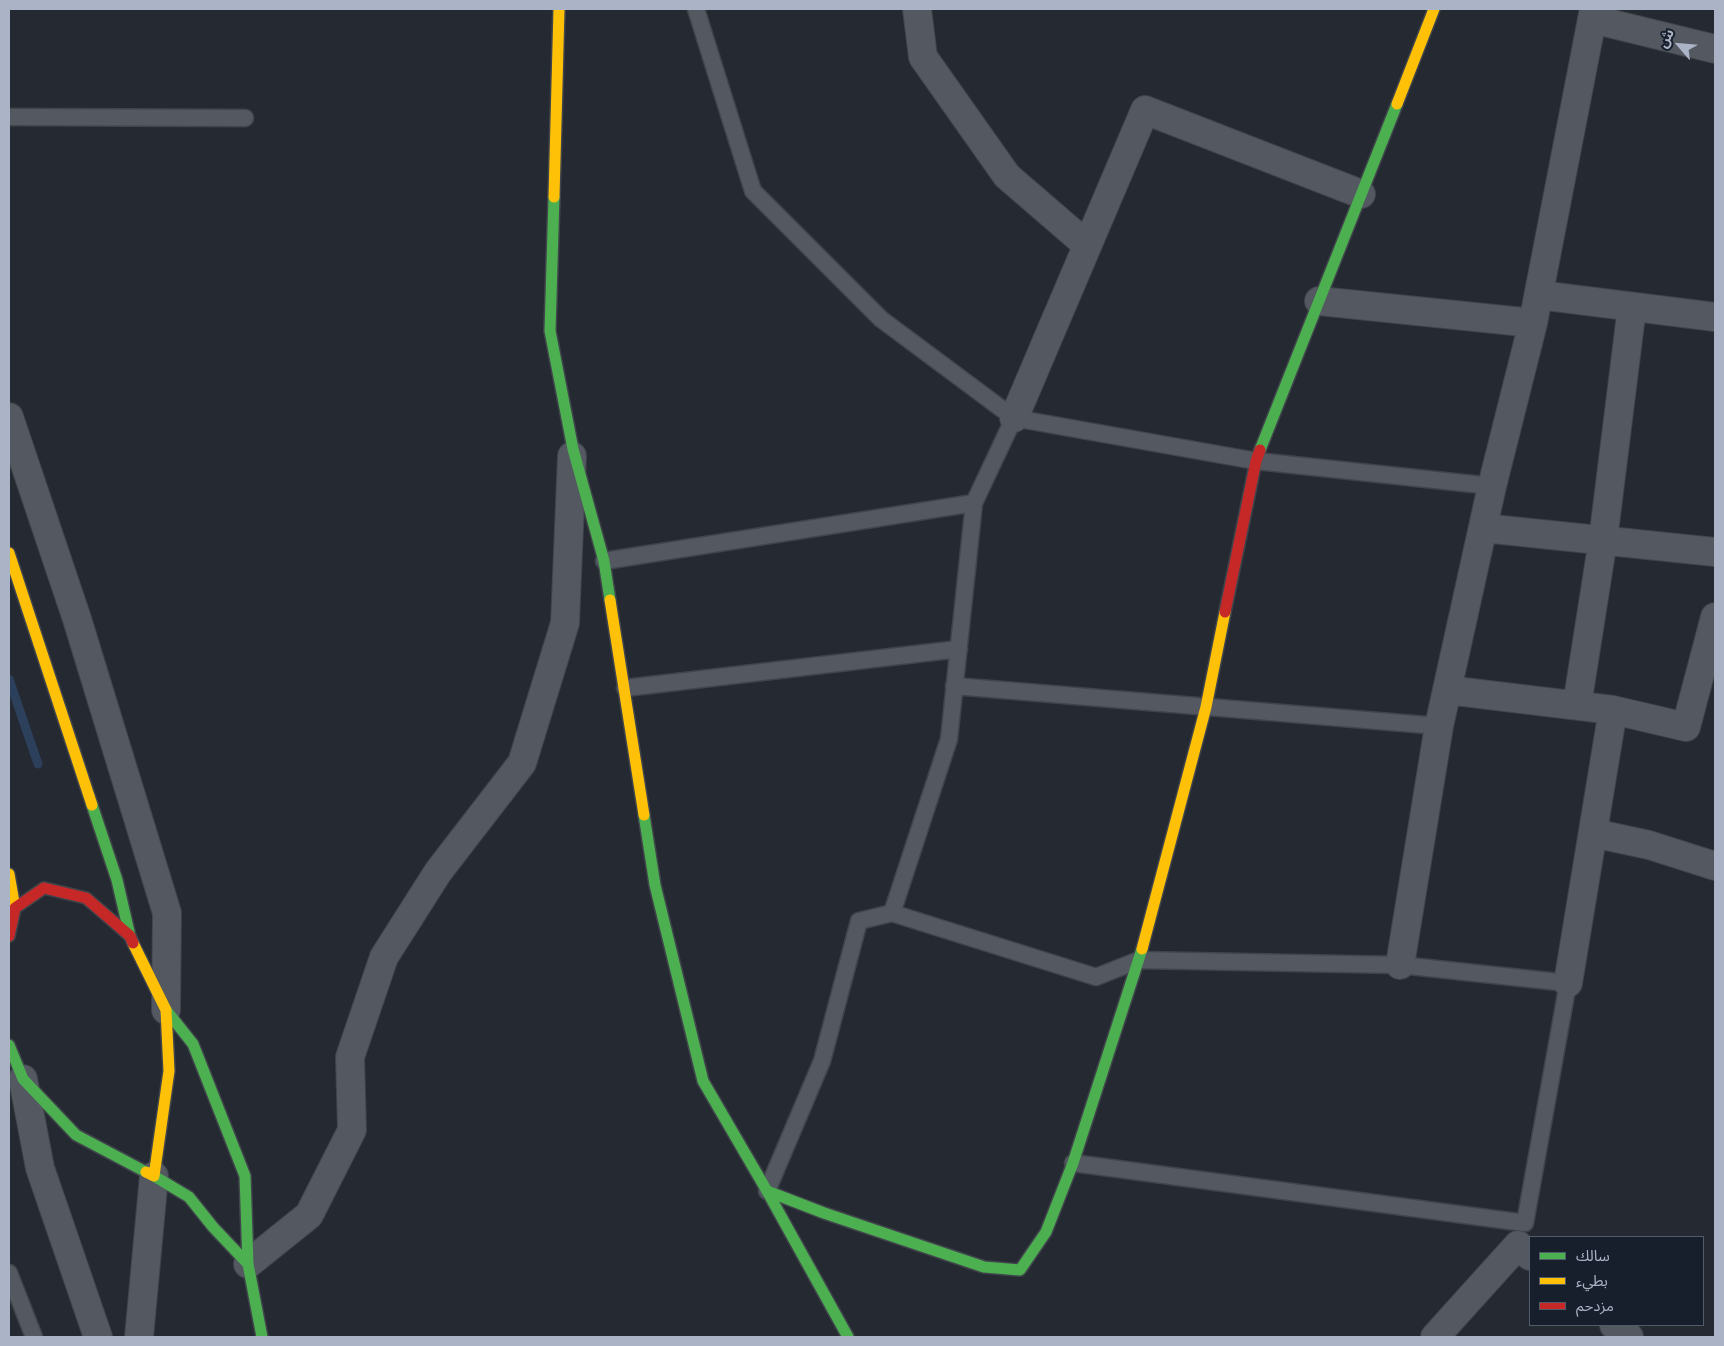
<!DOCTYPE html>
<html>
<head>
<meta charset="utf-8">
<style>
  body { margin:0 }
  #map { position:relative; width:1724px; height:1346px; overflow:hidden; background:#242932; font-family:"Public Sans","Noto Sans Arabic",sans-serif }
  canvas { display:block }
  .frame { position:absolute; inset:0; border:10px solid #abb4c6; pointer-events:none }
  .legend { position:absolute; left:1529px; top:1236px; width:175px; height:90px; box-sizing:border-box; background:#171f2d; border:1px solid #525b6a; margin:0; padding:6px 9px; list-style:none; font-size:15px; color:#abb4c6 }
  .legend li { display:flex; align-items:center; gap:10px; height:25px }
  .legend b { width:25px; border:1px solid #525b6a }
  .north { position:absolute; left:1654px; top:20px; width:50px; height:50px; -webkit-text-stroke:4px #171f2d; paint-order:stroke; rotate:297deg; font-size:14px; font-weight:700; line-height:20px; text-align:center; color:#abb4c6 }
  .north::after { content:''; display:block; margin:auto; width:18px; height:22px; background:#abb4c6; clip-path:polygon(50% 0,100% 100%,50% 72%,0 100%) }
</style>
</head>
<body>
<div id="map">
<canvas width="1724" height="1346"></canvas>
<div class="frame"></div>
<ul class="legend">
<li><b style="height:6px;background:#4caf50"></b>سالك</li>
<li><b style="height:6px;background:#ffc107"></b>بطيء</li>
<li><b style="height:6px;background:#c62828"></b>مزدحم</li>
</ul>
<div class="north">ش</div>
</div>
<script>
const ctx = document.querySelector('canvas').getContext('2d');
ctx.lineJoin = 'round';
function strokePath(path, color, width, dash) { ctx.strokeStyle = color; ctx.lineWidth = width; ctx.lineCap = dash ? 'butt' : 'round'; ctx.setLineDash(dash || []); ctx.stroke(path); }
strokePath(new Path2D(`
  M9,679l29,85`), '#2c3f5b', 9);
const lane = new Path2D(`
  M696,9l57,182 128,128 133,99 242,43 236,25
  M9,117l236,1
  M604,561l370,-58
  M954,686l485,40
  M625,688l334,-39
  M892,913l204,64 43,-17 261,5 168,18 -43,240 -452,-60
  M767,1191l55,-130 37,-140 33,-8 57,-174 25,-236 40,-85
  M9,1273l25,64`);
const street = new Path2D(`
  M917,9l6,48 84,119 80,69
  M1592,19l123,30
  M1539,295l176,22
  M1319,301l214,22
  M9,417l68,202 90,294 -1,97
  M1014,418l131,-308 216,84
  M1483,528l232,24
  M1447,690l166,20 73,17 29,-110
  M1577,705l26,-165 29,-233
  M1593,833l56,12 66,21
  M1400,965l39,-239 53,-240 41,-163 61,-314
  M1568,983l45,-273
  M23,1079l17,89 58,169
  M248,1264l61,-49 43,-85 -2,-73 34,-100 54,-85 84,-109 43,-140 7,-167
  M1614,1325l15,12
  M139,1337l15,-161
  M1435,1337l83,-92 12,11`);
const fast = new Path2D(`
  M554,197l-4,134 23,118 31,112 6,39
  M1260,450l137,-346
  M92,805l25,75 13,56
  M644,815l11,70 48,196 64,110 81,146
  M166,1010l27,34 52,132 3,88 14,73
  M9,1045l14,34 53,56 70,37
  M154,1176l35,21 24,30 35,37
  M767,1191l57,22 160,54 36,3 26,-38 27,-69 69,-214`);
const slow = new Path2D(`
  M1397,104l37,-95
  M554,197l5,-188
  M9,553l83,252
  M610,600l34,215
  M9,874l6,34
  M133,943l33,67 3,61 -15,105 -8,-4
  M1142,949l64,-242 19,-95`);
const jam = new Path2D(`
  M1225,612l31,-151 4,-11
  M9,936l6,-28 29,-20 42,10 44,38 3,7`);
strokePath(lane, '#40444b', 19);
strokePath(street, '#40444b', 30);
strokePath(fast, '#40444b', 14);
strokePath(slow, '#40444b', 14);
strokePath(jam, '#40444b', 14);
strokePath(lane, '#535861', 16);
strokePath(street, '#535861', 28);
strokePath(fast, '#4caf50', 11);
strokePath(slow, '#ffc107', 11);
strokePath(jam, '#c62828', 11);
</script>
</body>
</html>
